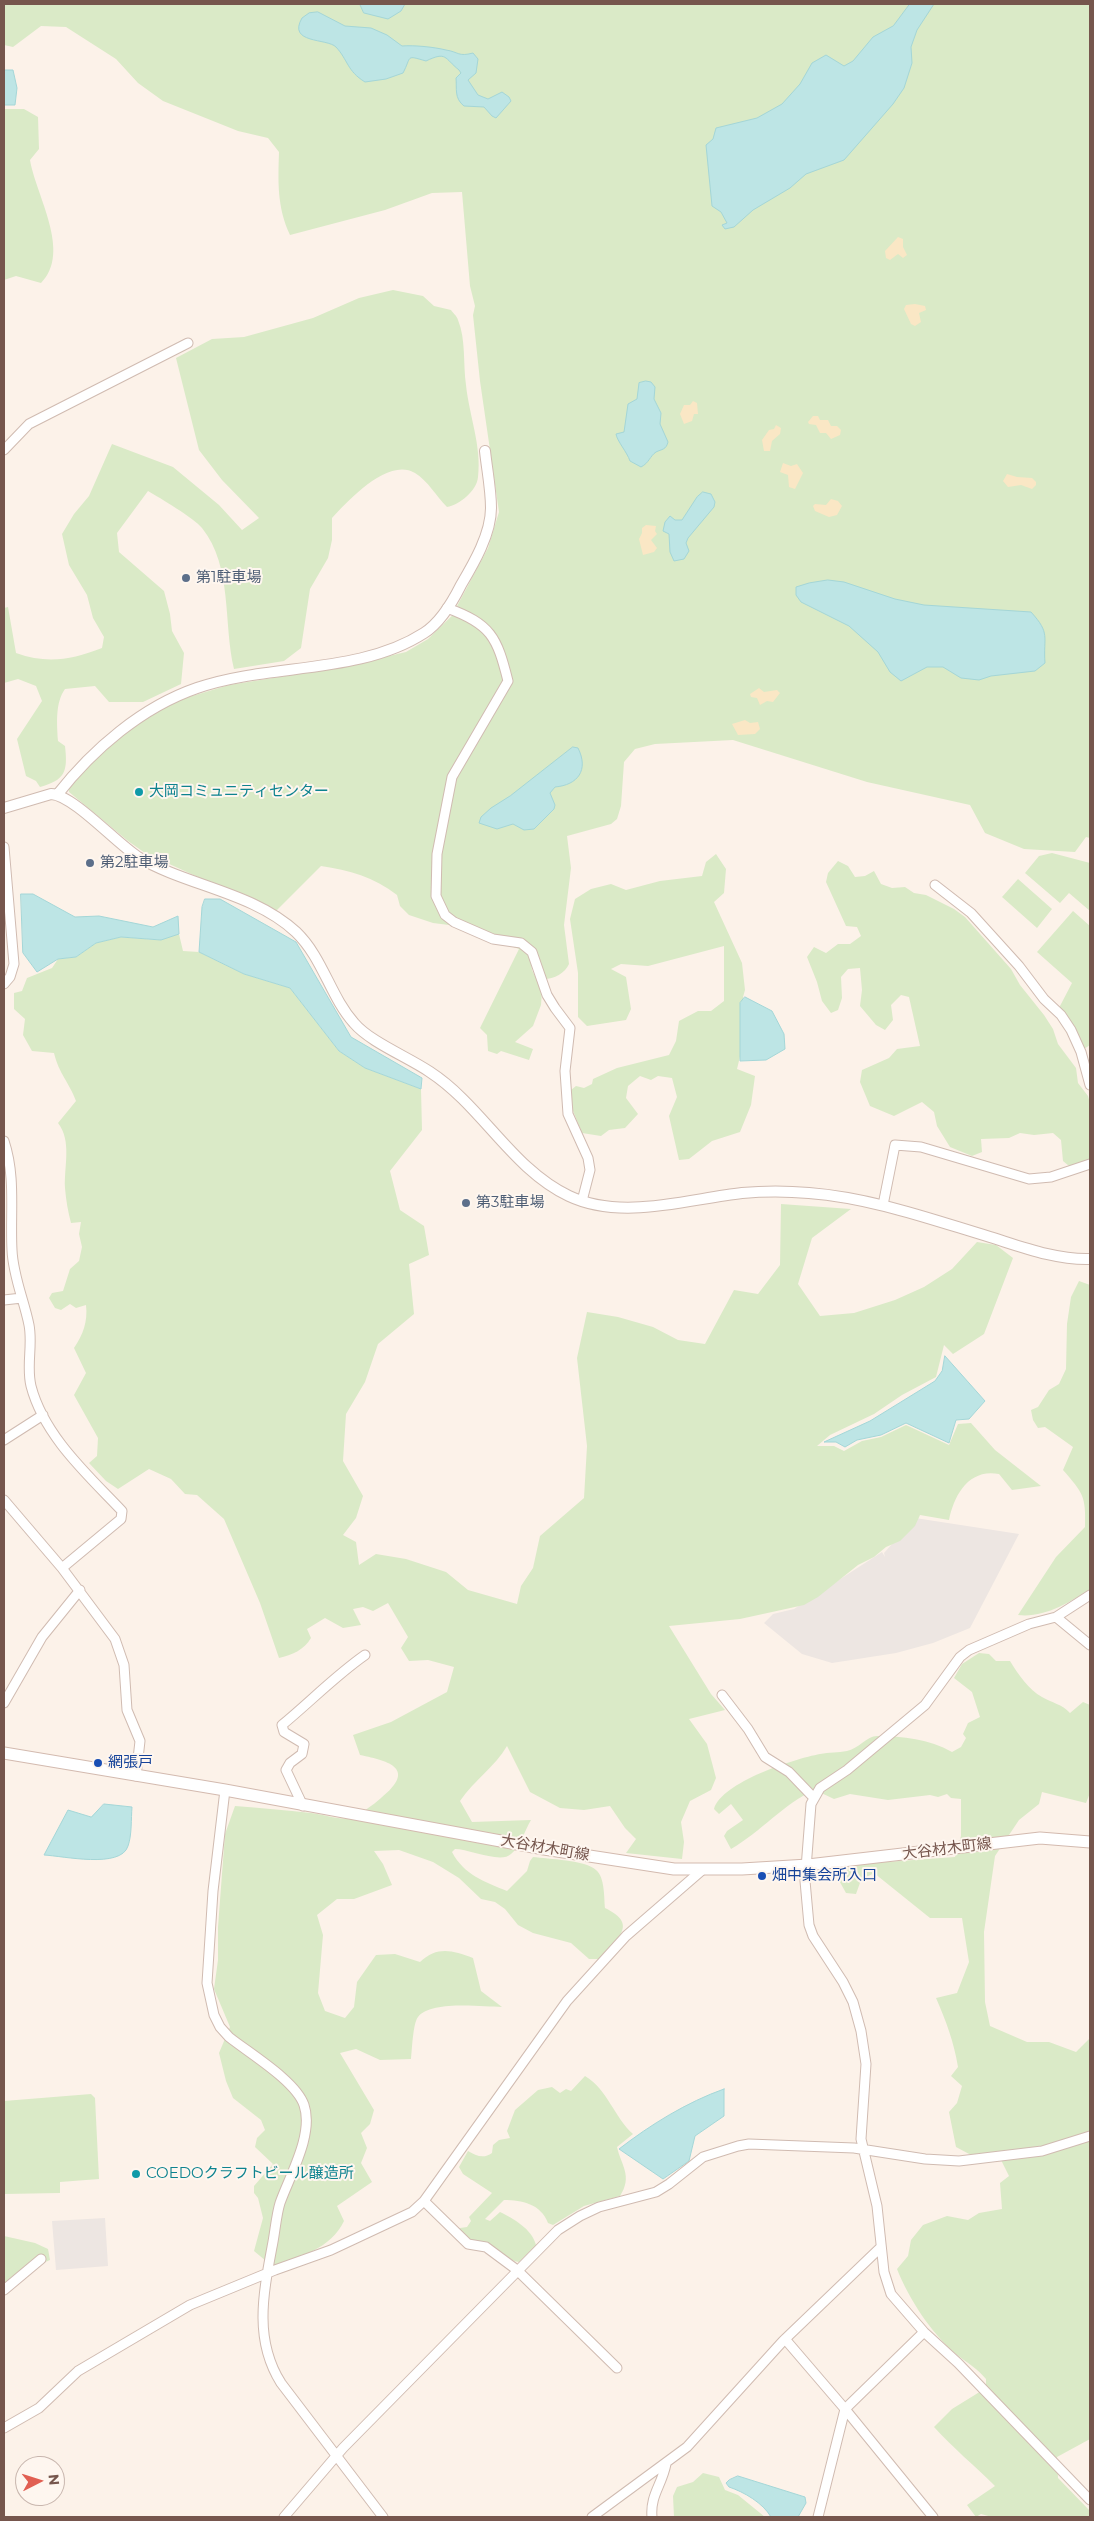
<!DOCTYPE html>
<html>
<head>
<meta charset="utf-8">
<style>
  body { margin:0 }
  #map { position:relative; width:1094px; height:2521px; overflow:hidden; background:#fcf2e9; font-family:Montserrat,sans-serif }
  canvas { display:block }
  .frame { position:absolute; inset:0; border:5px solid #76564d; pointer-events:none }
  .north { position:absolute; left:15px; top:2456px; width:50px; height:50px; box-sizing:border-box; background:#fef6ef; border:1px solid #c8b6ae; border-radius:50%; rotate:85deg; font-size:14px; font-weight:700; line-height:20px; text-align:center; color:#76564d }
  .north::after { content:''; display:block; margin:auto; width:18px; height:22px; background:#e15f52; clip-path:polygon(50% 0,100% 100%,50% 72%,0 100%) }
</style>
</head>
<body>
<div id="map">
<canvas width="1094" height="2521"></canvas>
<div class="frame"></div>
<div class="north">N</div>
</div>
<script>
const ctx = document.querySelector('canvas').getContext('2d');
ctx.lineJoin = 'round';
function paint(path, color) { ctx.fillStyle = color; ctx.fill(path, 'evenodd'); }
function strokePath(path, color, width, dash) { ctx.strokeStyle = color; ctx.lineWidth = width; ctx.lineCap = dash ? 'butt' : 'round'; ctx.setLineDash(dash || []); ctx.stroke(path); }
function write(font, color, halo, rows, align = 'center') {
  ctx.font = font + ' Montserrat,"Noto Sans JP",sans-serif'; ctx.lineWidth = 4; ctx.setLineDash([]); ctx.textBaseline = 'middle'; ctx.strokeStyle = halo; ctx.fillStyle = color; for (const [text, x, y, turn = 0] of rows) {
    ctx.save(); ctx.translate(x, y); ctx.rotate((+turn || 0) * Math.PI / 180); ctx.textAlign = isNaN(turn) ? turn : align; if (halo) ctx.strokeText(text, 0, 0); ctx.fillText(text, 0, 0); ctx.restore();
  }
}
paint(new Path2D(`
  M915,1518l104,16 -49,94 -37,15 -4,-7 4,7 -37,10 -64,10 -30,-9 -38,-31 9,-9 21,-5 88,-57 3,5 -1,-4z
  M105,2218l3,48 -52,4 -4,-49z`), '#ede6e2');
paint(new Path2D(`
  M4,4h1086v834l-4,-1 -11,15 -51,-3 -39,-16 -15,-28 -103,-23 -134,-42 -78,4 -20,5 -11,13 -3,44 -4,13 -6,5 -44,12 4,32 -7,57 5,39c-4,9 -15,15 -25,15l-9,-27 -6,-8 3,26 10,21 -1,14 -8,21 -18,16 18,7 -4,11 -28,-9 -4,3 -9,-3 -1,-16 -7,-7 39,-79 -70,-24 -16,-2 -24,-8 -9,-9 -3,-11c-23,-18 -48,-25 -76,-29l-46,46 -130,-59 -17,-12 -59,-49v-4l32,-36 30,-24 33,-21 18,-8 47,-14 113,-18 64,-15 22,-13 32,-31 -3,-2 31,-58 11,-36 -19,-131 -7,-66 2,-9 -5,-20 -8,-94 -30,1 -47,17 -95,25c-13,-28 -12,-53 -11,-83l-11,-14 -30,-7 -75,-30 -25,-18 -22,-24 -50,-32 -25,-1 -28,21 -9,-2z
  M4,109h20l14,8 1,32 -9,11c6,36 42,92 11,123l-25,-7 -12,4z
  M393,290l30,6 11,10 17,4c2,3 6,6 7,10 8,19 5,44 8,65 3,30 16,62 12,92 -1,14 -19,28 -31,30 -11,-11 -19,-26 -32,-34 -27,-16 -66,27 -83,45v22l-4,18 -18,31 -9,59 -17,13 -50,8c-11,-46 -1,-102 -32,-141 -8,-10 -42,-30 -54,-37l-31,42 2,19 45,39 6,23 2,17 12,22 -3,31 -38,18h-34l-14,-16 -30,3c-10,14 -8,35 -7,52l7,5c3,26 0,34 -25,41l-4,-6 -10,-5 -9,-37 25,-38 -6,-15 -18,-7 -14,4v-75l4,-1 8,46c31,11 55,7 86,-5l2,-11 -11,-19 -6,-23 -18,-30 -7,-31 12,-20 15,-18 23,-52 61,23 46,38 23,25 17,-12 -37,-38 -23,-30 -23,-92 36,-19 32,-2 69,-19 46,-20z
  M1052,853l38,10v48l-21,-18 -9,10 -35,-30 14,-17z
  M716,854l10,15 -2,24 -10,9 28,61 3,27 -2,7 4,31 -10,41 18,7 -4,29 -11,27 -28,9 -23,18 -10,1 -10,-44 8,-19 -5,-19 -14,-2 -7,4 -11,-4 -12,10 -2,12 12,16 -13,14 -16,2 -8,6 -19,-3 -11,-27v-16l5,-4 8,2 8,-4 1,-5 24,-11 52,-13 7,-14 3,-20 19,-10h13l13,-10v-55l-76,20 -27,-2 -10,5 15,8 5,32 -5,11 -39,6 -9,-9v-44l-8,-54 5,-20 16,-10 20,-5 15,6 34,-9 42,-5 4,-14z
  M838,861l10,5 7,11 10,-1 9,-5 7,13 11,4 13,-1 9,6 12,2 28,14 11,8 46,52 9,16 24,30 9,14 5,15 18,24 2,15 10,13 2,7v57l-21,6 -6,-5 -2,-21 -8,-7 -19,2 -14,-2 -11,5 -28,1 1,13 -10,4 -22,-9 -13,-21 -3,-14 -12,-10 -28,14 -24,-10 -10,-24 2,-12 27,-12 8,-9 23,-3 -11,-49 -8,-2 -10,10 2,15 -8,10 -9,-5 -16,-19 2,-16 -2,-22 -12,1 -7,8 1,21 -4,12 -7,3 -9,-12 -5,-19 -10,-25 7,-10 12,6 12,-9h12l11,-8 -4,-9 -11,-1 -20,-44 2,-9z
  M1018,879l34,30 -15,19 -35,-31z
  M1073,911l17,15v119l-6,4 -11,-4 -13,-25v-14l12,-23 -35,-31z
  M179,934l4,17 16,1 45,22 46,14 49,63 26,17 56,21 1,41 -32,41 10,39 24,16 5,29 -20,9 5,50 -36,30 -13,38 -19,32 -3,47 20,35 -7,22 -13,17 13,7 3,23 17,-11 30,5 40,13 22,18 49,14 4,-18 12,-18 7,-32 44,-38 3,-52 -10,-88 10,-46 31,5 35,10 25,13 27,4 29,-54 24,4 22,-29 1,-61 70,5 -39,29 -14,46 22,32 34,-3 41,-13 29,-13 28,-18 25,-27 19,3 17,13 -29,76 -31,20 -9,-9 -8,32 -34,18 -28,19 -44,21 -13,11h17l10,5 18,-10 19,-4 25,-12 43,20 9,-21 13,-1 24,27 46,36 -29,4 -13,-16c-30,-6 -45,21 -50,46l-29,-5 -5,11 -15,15 -14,6 -12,10 -16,8 -40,32 -14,8 -64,14 -71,7 42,68 14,16 -36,9 18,25 9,34 -5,12 -21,11 -9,21 3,20 -2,17 -56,-6 10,-14 -11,-11 -15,-22 -26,4 -24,-2 -30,-16 -23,-46c-12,21 -33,34 -47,55l12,21 59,-2c-6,10 -11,27 -20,34 -10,10 -42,-5 -56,-5l-3,3c12,23 33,30 55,39l20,-20 3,-10 3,-4c15,2 53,3 63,13 9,7 8,28 9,38 35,17 11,31 -6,51h-10l-18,-16 -38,-10 -15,-8 -13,-16 -10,-7 -14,-3 -22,-21 -26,-16 -34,-12 -25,1 9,13 9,21 -38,14h-17l-20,16 6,20 -5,58 7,18 20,7 9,-11 3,-25 19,-27 19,-1 25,8c17,-16 32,-12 53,-4l8,33 21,16c-19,0 -71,-7 -84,10 -5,6 -6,33 -7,42l-31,1 -24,-11 -16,4 34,57 -4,14 -9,9 6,15 -6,15 11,19 -35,24 7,15c-13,28 -45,36 -72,45l-18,-15 9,-33 -5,-20 -4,-5v-7l19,-22 -18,-17 2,-9 8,-8 -4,-10 -28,-22 -7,-17 -7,-28 11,-26 -16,-38 4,-29v-33l7,-93 10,-28c25,2 51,4 76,7 11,1 27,7 38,5 11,-3 24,-13 32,-20 36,-29 9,-37 -21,-43l-7,-20 38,-13 56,-30 7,-25 -26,-7 -19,1 -8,-13 7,-11 -20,-34 -15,8 -10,-4 -10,2 8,16 -18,3 -18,-10 -18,11 4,9c-7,12 -19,17 -32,20l-19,-55 -36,-84 -27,-24 -12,-1 -14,-15 -22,-10 -31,20 -12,-8 -17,-18 8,-7 1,-18 -24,-43 12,-22 -12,-25c9,-13 14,-27 12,-43l-10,3 -6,-4 -9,6 -6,-2 -6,-10 3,-5 11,-2 7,-22 9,-8 3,-14 -3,-13 2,-12 -10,1c-3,-11 -5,-23 -6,-35 -1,-22 7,-47 -7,-65l18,-22c-7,-19 -17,-27 -22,-48l-22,-2 -9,-16 2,-16 -11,-10v-16l8,-2 5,-13 25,-10 6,-9 18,-2 20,-14 25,-6 37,3z
  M1079,1281l11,4v304c-21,14 -46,29 -72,26l38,-58 29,-30c1,-31 -2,-34 -22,-57l10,-23 -28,-20 -7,1 -5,-8 -2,-10 7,-3 11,-17 10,-6 7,-15 1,-45 4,-27z
  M979,1653l10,1 7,7h14c8,13 19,29 32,36 10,6 20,7 28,16l13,-11 7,3v88l-4,10 -44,-11 -3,12 -20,16 -24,36 -11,76 1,70 5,24 37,16h22l27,10 14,-14v401l-33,18 1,21 32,33v6h-98l-11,-3 -5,3 -9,-12 28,-19c-20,-20 -42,-38 -61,-59l18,-18 34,-21v-9c-8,-10 -20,-17 -30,-25 -25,-21 -47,-55 -59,-85l11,-13 3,-16 12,-15 24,-9 21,4 11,-7 23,-4 -2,-26 9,-7 -12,-24 -26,3 -15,-8 -7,-35 8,-9 5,-17 -11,-10 7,-9c-4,-25 -12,-46 -22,-69l21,-5 12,-31 -7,-44h-32l-56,-45 -13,7 -5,14 -10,-1 -15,-27 124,-9 6,-21v-37l-10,-1 -4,-4 -9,3 -8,-2 -42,5 -38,-6 -16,5 -19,-9c-31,13 -54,42 -84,59l-7,-13 3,-5 16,-11 -12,-16 -12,10 -5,-5c8,-27 80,-50 106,-55 9,-2 18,-1 27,-3 11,-2 20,-15 30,-15 26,0 52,3 75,16l9,-5 5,-9 -3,-4 5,-11 12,-6 -8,-25 -18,-14 8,-14z
  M585,2076c23,14 29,41 48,58l-16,13c4,18 16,29 3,49l-36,10 -31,19 -5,-2c-7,-19 -26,-23 -44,-23l-19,19 5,2 10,-9c14,7 32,17 36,33l-17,17c-8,0 -30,-18 -43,-22l-5,3 -13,-10 2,-5 7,-1 4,-6 -2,-4 23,-24 -29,-19 -4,-7 9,-16c8,5 16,8 24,2l1,-8 6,-5 11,-2 -3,-7 8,-21 23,-20 14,-3 8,6 6,-4 5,2z
  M91,2094l4,4 4,81 -39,3v11l-56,1v-93z
  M4,2236l31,7 13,6 2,11 -9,4 -37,32z
  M703,2473l16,4 6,13 13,5 27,22h-91l-1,-21 4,-9 16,-5z`), '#daeac7');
paint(new Path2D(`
  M898,237l5,2v8l4,8 -4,3 -5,-4 -8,6 -4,-2 -1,-7z
  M915,304l10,2 1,4 -7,3 2,9 -6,4 -4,-2 -7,-15 2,-4z
  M693,401l4,2 1,11h-4l-2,7 -8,3 -4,-10 4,-9h6z
  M813,416h5l2,4h8l3,6h6l4,4 -1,5 -9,4 -5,-6h-6l-4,-8 -7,-1 -1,-2z
  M776,425l5,3 -1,6 -8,7 -2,10h-6l-2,-11 7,-10 5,-1z
  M783,463l8,3 6,-2 6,9 -8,16 -6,-2 -1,-12 -8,-3z
  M1007,474l10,3 15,1 4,4v3l-4,4 -11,-4 -13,2 -5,-6z
  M831,499l7,2 4,5 -5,9 -8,2 -14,-6 -2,-5 2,-2 11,1z
  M646,525l10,1 -1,5 2,3 -6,6 6,8 -3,4 -11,3 -4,-16 3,-6v-5z
  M759,688l5,4 13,-2 3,3 -7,9 -6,-1 -7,4 -3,-7 -6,-1 -1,-3z
  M745,720l5,3 8,-1 2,7 -5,5 -17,1 -6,-11z`), '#fae7c5');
const water = new Path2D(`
  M360,4h45l-4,7 -13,8 -24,-6z
  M910,4h24l-17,26 -6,17 1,16 -8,25 -11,16 -49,56 -38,14 -16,14 -37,22 -19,17 -9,2 -3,-4 5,-2 -6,-11 -9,-6 -6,-61 7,-6 3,-11 41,-10 25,-14 18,-20 12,-21 14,-8 18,11 9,-5 20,-24 20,-11z
  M318,12l27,14 26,2 16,7 15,11c12,-1 32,1 44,4 13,2 12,7 27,3l5,6 -2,14 -8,7 10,15 10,4 14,-7 7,5 2,4 -15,17 -4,-2 -8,-9 -20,-1c-10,-8 -7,-17 -8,-28l5,-5 -2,-3c-15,-12 -12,-19 -33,-9 -21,-6 -14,-5 -23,12l-17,6 -21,3c-18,-11 -17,-22 -29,-35 -9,-9 -49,-3 -34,-29l7,-5z
  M4,70h9l4,18 -2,17h-11z
  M646,381l5,1 4,5 -1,12 7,14 -1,11 8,18c-2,8 -6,7 -12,10 -6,4 -7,11 -15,15l-11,-6c-3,-9 -13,-20 -14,-27l8,-2 4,-28 9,-5 2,-16z
  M703,492l8,2 4,8 -1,5 -26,31 -2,5 3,8 -5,8 -10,2 -4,-9 -1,-18 -6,-3 2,-9 5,-6 5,4h7l15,-23z
  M828,580l16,2 51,17 29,6 107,7c20,22 12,24 14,51l-10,8 -44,5 -12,4 -18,-2 -18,-11h-16l-26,14 -11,-9 -12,-20 -29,-26 -48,-24 -5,-7v-8l13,-4z
  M573,747l5,1c11,22 0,37 -23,39l-5,6 5,12 -1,4 -20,20 -10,1 -11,-6 -16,5 -18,-6 2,-6 10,-9 19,-12z
  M21,894h12l42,23 24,-1 54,11 25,-11 1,18 -18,6 -40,-3 -25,6 -20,14 -18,2 -21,13 -14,-19z
  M205,899h15l76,43 55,95 71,41 -1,11 -56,-21 -26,-17 -49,-63 -46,-14 -45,-22 3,-45z
  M745,997l27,14 12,23 1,15 -19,11 -26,1v-58z
  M945,1356l40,45 -16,18 -13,1 -7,23 -43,-20 -25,12 -24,5 -12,7 -9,-5h-12l46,-21 65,-40 7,-10z
  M104,1804l28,3c-1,12 0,28 -4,39 -7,23 -65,10 -84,9l24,-45 23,7z
  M724,2089v27l-29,20 -6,25 -26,18 -44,-30c31,-24 68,-47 105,-60z
  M738,2476l67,21 1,6 -8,14h-27c-8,-14 -27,-25 -42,-30l-3,-4 3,-3z`);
paint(water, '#bde5e5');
strokePath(water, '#a4d6d7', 1);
const minor = new Path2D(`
  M4,450l25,-26 159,-81
  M447,608c44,16 50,29 61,73l-56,96 -15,77 -1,42 9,19 9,7 39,17 28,4 11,9 15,43 8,13 15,20 -5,43 3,43 20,44 2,12 -8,31
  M4,847l10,117 -4,13 -6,7
  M935,885l36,28 48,53 25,33 17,16 10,15 10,22 9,33
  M4,1141c12,36 6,72 8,109 1,26 12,50 17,75 4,20 -3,41 2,61 13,50 57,89 91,125l-1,8 -59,49
  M883,1205l12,-60 26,2 108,32 22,-2 39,-13
  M4,1300l18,-2
  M4,1440l39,-25
  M4,1500l58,68 53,71 9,26 3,45 13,31 -4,35
  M1090,1595l-34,22 -27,7 -60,26 -9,7 -35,48 -78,65 -27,18 -9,16 -6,77 4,44 4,11 30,46 10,20 8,29 5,33 -5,75 16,67 7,66 7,22 33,38 34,31 132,137
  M1056,1617l34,28
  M722,1695l26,34 17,28 24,15 24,25
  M4,1703l38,-66 38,-47
  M225,1790l-12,101 -6,92 7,32 6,12 9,10c20,16 67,44 75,68 10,29 -14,70 -24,98 -4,13 -5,30 -8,44 -9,48 -18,93 9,136l102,134
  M303,1806l-17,-36 4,-7 12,-9 2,-10 -20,-12 -2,-7c28,-23 53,-49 83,-70
  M424,2201l44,43 18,3 31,23 100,98
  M4,2290l37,-31
  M785,2339l60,70 88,108
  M4,2428l35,-20 39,-37 112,-66 85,-35 56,-20 81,-38 12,-11 143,-200 59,-65 75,-65
  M284,2517l59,-69 215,-218 22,-14 19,-9 57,-15 13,-8 34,-27 35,-11 11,-2 105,4 71,11 34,2 83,-10 48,-15
  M592,2517l95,-70 96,-106 98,-94
  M652,2517c-2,-22 10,-32 14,-53
  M818,2517l27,-108 79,-77`);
const tertiary = new Path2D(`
  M57,795c36,-46 85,-88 140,-107 72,-25 162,-13 227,-55 16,-10 29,-32 37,-48 13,-22 30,-51 30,-77 0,-19 -4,-38 -6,-57
  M4,808l47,-14c22,1 65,49 87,63 49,29 115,35 158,75 27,26 34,64 58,91 16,19 54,34 76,49 52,34 82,97 139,124 53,25 119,3 173,-3 22,-2 45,-2 67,0 63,5 121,26 181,44 32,10 66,23 100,22`);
const secondary = new Path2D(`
  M4,1753l221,37 319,59 130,20h68l66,-4 232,-27 50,4`);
strokePath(minor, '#d0bbb1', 11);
strokePath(tertiary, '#d0bbb1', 12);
strokePath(secondary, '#d3baaf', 13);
strokePath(minor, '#fff', 9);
strokePath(tertiary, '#fff', 10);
strokePath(secondary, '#fff', 11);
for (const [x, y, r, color] of [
  [186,578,5,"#5c6f8a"],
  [139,792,5,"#0f9aa8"],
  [90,863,5,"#5c6f8a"],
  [466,1203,5,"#5c6f8a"],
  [98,1763,5,"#1a4fb4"],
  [762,1876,5,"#1a4fb4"],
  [136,2174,5,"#0f9aa8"]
]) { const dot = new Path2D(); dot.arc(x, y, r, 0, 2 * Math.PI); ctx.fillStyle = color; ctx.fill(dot); strokePath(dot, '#fef6ef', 2); }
write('15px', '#4e5e75', '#fef6ef', [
  ["第1駐車場",196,578],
  ["第2駐車場",100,863],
  ["第3駐車場",476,1203]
], 'left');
write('15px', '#0d838f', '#fef6ef', [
  ["大岡コミュニティセンター",149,792],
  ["COEDOクラフトビール醸造所",146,2174]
], 'left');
write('15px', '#164399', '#fef6ef', [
  ["網張戸",108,1763],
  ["畑中集会所入口",772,1876]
], 'left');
write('15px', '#76564d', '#fef6ef', [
  ["大谷材木町線",545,1848,10],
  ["大谷材木町線",947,1849,-7]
]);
</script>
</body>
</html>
